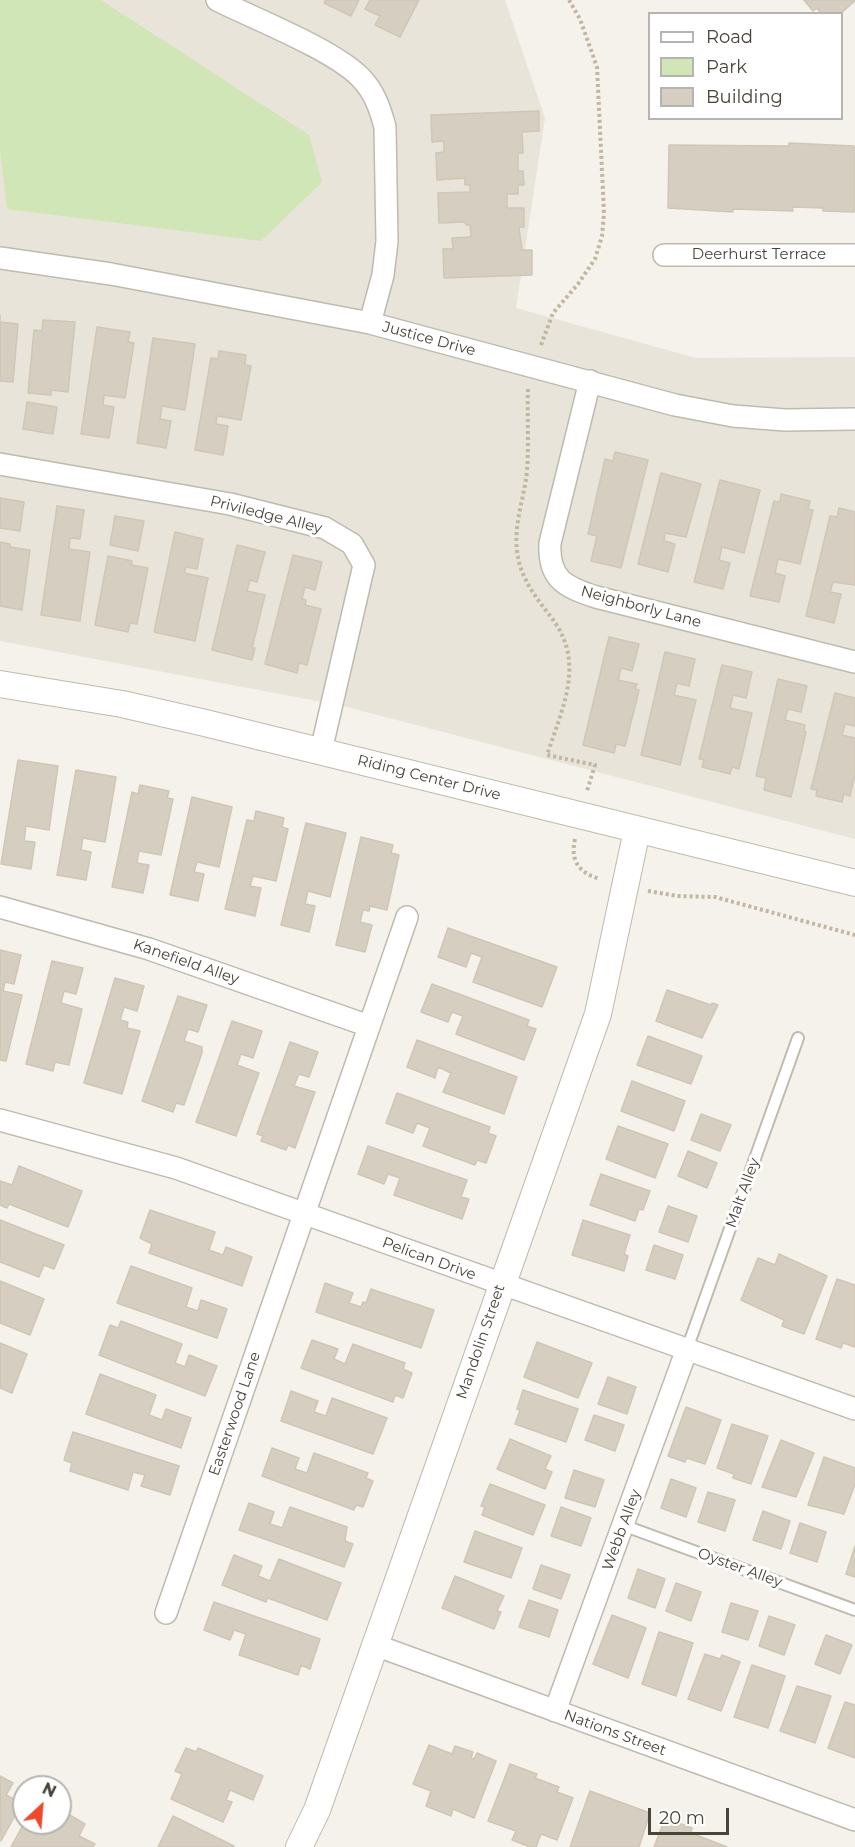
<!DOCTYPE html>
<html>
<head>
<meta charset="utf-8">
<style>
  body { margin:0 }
  #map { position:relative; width:855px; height:1847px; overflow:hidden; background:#f5f2eb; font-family:Montserrat,sans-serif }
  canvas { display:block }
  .legend { position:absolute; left:648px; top:12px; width:195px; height:108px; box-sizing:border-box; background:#fff; border:2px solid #b6b4b0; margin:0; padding:8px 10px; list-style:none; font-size:18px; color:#494339 }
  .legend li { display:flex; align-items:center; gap:12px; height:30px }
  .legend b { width:30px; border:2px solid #b6b4b0 }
  .north { position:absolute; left:12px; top:1775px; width:60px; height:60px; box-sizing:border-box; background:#fff; border:2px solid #b6b4b0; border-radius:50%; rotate:26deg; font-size:16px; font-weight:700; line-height:24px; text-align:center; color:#494339 }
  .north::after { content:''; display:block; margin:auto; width:21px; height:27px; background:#ee4928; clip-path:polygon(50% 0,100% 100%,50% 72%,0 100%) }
  .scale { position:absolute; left:648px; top:1808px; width:81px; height:27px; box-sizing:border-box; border:3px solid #494339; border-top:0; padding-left:8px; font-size:18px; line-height:21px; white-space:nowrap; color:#494339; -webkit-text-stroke:4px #fff; paint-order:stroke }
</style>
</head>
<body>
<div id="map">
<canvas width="855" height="1847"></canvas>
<ul class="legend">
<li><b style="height:8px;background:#fff"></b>Road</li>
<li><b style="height:16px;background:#d0e6b6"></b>Park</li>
<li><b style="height:16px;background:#d6cec1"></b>Building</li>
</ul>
<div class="north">N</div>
<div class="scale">20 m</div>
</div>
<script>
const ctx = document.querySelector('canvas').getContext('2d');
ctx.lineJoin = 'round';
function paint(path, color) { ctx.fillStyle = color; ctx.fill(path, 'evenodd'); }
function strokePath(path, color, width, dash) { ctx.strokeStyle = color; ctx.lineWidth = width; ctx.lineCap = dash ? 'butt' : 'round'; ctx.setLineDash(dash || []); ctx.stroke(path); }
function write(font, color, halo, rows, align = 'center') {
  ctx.font = font + ' Montserrat,sans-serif'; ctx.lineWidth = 6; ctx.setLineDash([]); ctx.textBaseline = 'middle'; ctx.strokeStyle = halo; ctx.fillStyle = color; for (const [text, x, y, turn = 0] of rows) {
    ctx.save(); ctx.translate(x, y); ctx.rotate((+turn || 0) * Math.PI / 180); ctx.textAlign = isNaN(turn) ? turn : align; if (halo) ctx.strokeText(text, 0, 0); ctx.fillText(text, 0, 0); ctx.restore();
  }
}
paint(new Path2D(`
  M0,0h505l40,118 -29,190 180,50 159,-1v482l-512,-133 -343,-65z`), '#e8e4d9');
paint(new Path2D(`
  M0,0h101l208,135 13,47 -61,59 -254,-32 -7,-60z`), '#d0e6b6');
const building = new Path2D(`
  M326,0h33l-8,16 -27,-13z
  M370,0h49l-19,37 -25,-12 5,-9 -15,-7z
  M804,0h51v1l-15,13h-19l-4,-6 -4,3z
  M539,111v20l-17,1 1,21h-5v18h5l1,14h-6v9h-11v14h17v19h-5l1,9 2,14h10v25l-88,3 -1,-29h10l-1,-11 19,-1 -1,-12h-4l-1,-3 -26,1 -1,-30 32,-1v-7h-5v-7l-28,2 -1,-27 8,-1v-11l-12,1 -1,-27z
  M789,143l65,3v66l-31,-1v-3l-31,-1 1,4 -60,-2v3l-65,-4 1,-63 120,1z
  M0,315v7l18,2 -5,58 -13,-1z
  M43,320l32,2 -7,70 -17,-2v5l-23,-2 6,-63 8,1z
  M97,327l33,5 -2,10 6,1 -9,55 -21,-3 -1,10 11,2 -5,31 -28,-4z
  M153,338l42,6 -10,66 -23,-4 -2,13 11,2 -5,27 -29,-5z
  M219,351l27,4 -1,10 6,1 -10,54 -24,-4 -1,8 12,2 -5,29 -28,-5 16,-92 7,1z
  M27,402l30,5 -4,27 -30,-5z
  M615,452l33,8 -27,108 -30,-7 6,-25 -9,-2 17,-75 8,2z
  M661,473l40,11 -15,53 -21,-4 -1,8 11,3 -7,28 -30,-8z
  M720,480l40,10 -16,63 -22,-6 -3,13 11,3 -7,26 -29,-7z
  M781,494l29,7 -2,8 5,1 -13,54 -22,-5 -3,14 10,3 -6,26 -29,-6 24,-95 6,1z
  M0,498l24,4 -4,29 -20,-3z
  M57,506l27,4 -4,29 -10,-1 -1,11 21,3 -10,69 -39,-6z
  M839,508l16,4v73l-22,-3 -3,10 11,2 -7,29 -28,-7 24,-100 7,1z
  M115,516l29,5 -6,30 -28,-6z
  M175,532l28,7 -6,30 -11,-2 -2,6 24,5 -13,63 -41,-9z
  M0,542l10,2v3l20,3 -8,60 -22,-4z
  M237,545l28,7 -8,30 -7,-2 -3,11 18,4 -13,53h3l-3,12 -40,-10z
  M293,555l29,7 -7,28 -10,-3 -3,12 4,1 -1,5 16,4 -14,56 -8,-2 -2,10 -32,-9z
  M108,556l24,5 -1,4 17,3 -11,56 -7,-1 -2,9 -33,-7z
  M609,637l30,7 -7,27 -11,-3 -3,12 19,4 -2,5 4,1 -14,56 -9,-2 -2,9 -31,-8z
  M665,652l30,7 -6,27 -12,-3 -3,12 22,5 -16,65 -39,-10z
  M722,665l30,7 -6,26 -13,-3 -3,13 22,5 -13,56 -7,-2 -2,7 -28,-7 2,-7 -5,-1z
  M778,679l29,7 -6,26 -13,-3 -3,11 20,5 -1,6 2,1 -15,65 -27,-7 2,-12 -10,-2z
  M835,693l20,5v28l-10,-2 -3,11 13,3v37l-5,21 -6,-2 -2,8 -26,-6 1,-6 -6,-1z
  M18,760l40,6 -9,64 -23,-4 -2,15 11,1 -4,27 -30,-5z
  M76,770l40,7 -11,65 -22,-4 -2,12 10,2 -5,28 -29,-5z
  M140,785l29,6 -2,7 6,1 -12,56 -22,-4 -2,12 12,2 -6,28 -31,-6 20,-95 6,2z
  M192,797l40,10 -13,60 -22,-5 -3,10 10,2 -6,27 -28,-6z
  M256,811l28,7 -2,9 6,2 -12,52 -23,-5 -3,10 11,2 -6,28 -30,-7 22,-89 7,1z
  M306,823l40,10 -16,64 -22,-6 -3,13 10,2 -6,26 -28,-7z
  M361,837l32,8 -2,8 8,2 -12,55 -17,-4 -1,5 -6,-1 -3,12 12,3 -7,27 -29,-7z
  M448,928l109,39 -15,40 -69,-25 9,-25 -11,-4 -5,14 -28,-10z
  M0,950l21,5 -7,29 -9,-2 -2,9 19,4 -16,66 -6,-1z
  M52,961l31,7 -7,26 -12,-3 -3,12 21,6 -13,56 -14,-3 -2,9 -27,-7z
  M115,978l29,8 -7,25 -13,-4 -4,13 8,2 -1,6 13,3 -18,63 -38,-11z
  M432,984l97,36 -2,6 9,3 -12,31 -68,-26 7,-18 -11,-4 -4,10 -27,-10z
  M667,990l44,15 1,-2 6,2 -16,33 -46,-17z
  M178,996l29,9 -9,27 -10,-3 -4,12 18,6v6l-18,52 -8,-2 -3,9 -31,-11z
  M232,1021l30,10 -9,27 -12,-4 -4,11 22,8 -23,63 -40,-14z
  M648,1036l54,20 -11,28 -54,-19z
  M417,1040l100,37 -13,37 -61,-22 8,-19 -13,-6 -3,11 -28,-11z
  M290,1042l28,10 -9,25 -10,-3 -5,12 21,6 -20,56 -7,-3 -2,5 -25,-9 2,-5 -6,-2z
  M632,1081l53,20 -11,30 -53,-20z
  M397,1093l93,34 -2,6 8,3 -10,27 -9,-3 -2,5 -52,-19 7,-18 -13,-5 -4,10 -27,-10z
  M701,1114l30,11 -11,26 -29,-11z
  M618,1126l50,18 -13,34 -49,-19z
  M368,1146l99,34 -6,17 8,2 -7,20 -68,-24 6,-17 -12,-4 -4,10 -26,-10z
  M688,1151l29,12 -10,25 -29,-12z
  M19,1166l63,25 -14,36 -59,-23 -2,4 -7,-3v-24l12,4z
  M601,1174l49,17 -7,19 -4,-1 -4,12 -45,-16z
  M668,1206l29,10 -9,26 -29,-10z
  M150,1210l65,22 -6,18 14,5 3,-8 26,10 -10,29 -93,-33 3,-9 -12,-6z
  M0,1220l64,25 -10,24 -10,-4 -5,12 -39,-15z
  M583,1220l47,15 -6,19 4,2 -4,15 -52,-16z
  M654,1245l29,10 -8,24 -29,-9z
  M779,1254l48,22 -23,58 -22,-8 2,-6 -43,-20 17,-42 17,7z
  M131,1266l61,22 -6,19 12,4 3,-11 26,9 -10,29 -100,-35z
  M837,1279l18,6v62l-12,-4 -2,5 -25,-9z
  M0,1281l44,18 -14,36 -30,-12z
  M325,1283l28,10 -4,10 12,4 2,-5 3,1 5,-14 63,21 -13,38 -105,-36z
  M121,1321l61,23 -7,19 10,4 4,-12 28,11 -12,30 -106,-41 11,-30 8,3z
  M312,1340l26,9 -4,10 11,5 8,-20 52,19 -2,6 9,4 -9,25 -8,-3 -2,7 -92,-34z
  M537,1342l55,21 -14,35 -54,-21z
  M0,1343l27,11 -15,39 -12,-5z
  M100,1374l56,21 -7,20 13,5 4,-11 25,9 -10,30 -95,-34z
  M608,1377l28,10 -9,27 -29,-10z
  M523,1390l55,19 -12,33 -51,-18 5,-14 -3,-1z
  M291,1391l27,10 -4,11 12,4 6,-18 55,20 -14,36 -92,-33z
  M686,1407l35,13 -16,44 -18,-6 -2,4 -17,-6z
  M594,1415l30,10 -9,26 -30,-11z
  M732,1424l36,12 -17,48 -18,-6 1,-4 -17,-6z
  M73,1432l106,34 -9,29 -29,-9 4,-11 -12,-3 -5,18 -58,-19 2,-8 -8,-3z
  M510,1439l41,17 -6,13 7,3 -7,17 -48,-20z
  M781,1440l33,13 -18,44 -34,-10z
  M272,1448l27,10 -4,11 12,4 7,-20 54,20 -2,5 7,3 -10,26 -7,-2 -2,5 -92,-34z
  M824,1457l31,11v16l-11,30 -36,-9z
  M574,1470l30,10 -9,27 -30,-9z
  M671,1479l25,9 -10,29 -25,-9z
  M490,1484l55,21 -12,30 -51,-20 3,-8 -4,-1z
  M708,1492l27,8 -10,31 -27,-9z
  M249,1503l25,9 -4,12 12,4 8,-21 57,20 -2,14 8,3 -9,23 -105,-37z
  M561,1507l30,11 -10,28 -30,-10z
  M763,1511l27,10 -9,28 -28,-9z
  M800,1523l26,9 -9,30 -27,-9z
  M475,1531l47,17 -11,30 -47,-16z
  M855,1546v31l-9,-3z
  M234,1555l28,11 -4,10 12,5 9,-22 62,24 -14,37 -59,-22 -2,4 -44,-17z
  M541,1565l29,10 -9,24 -28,-10z
  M638,1569l27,10 -10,29 -27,-10z
  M455,1576l49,20 -7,15 4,1 -7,17 -52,-21z
  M676,1583l25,9 -10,29 -25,-10z
  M529,1600l29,10 -9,27 -30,-10z
  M214,1602l106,37 -10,30 -9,-4 -3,10 -59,-20 7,-21 -12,-4 -4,10 -26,-10z
  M731,1603l27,8 -10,29 -26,-8z
  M612,1615l34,13 -18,50 -35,-14z
  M769,1616l26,9 -11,30 -25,-9z
  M659,1632l34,11 -17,53 -34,-12z
  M826,1635l26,10 -12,29 -25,-10z
  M705,1654l15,5 2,-4 18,7 -19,49 -33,-12z
  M752,1665l33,11 -17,52 -34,-11z
  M797,1686l34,10 -16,47 -35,-12z
  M845,1702l10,3v53l-27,-10z
  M429,1745l23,9 3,-8 18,6 -2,6 3,1 3,-6 19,8 -22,57 -21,-9 -2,7 -25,-10 5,-15 -18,-7z
  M186,1748l10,4 2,-4 65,28 -10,24 -23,-10 -4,10 6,2 -9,20 -52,-23 11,-25 -7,-3z
  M510,1764l27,10 -2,4 24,9 -2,5 16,6 -16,42 -16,-6 -5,13h-6l-18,-7 4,-9 -28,-10z
  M0,1776l13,7 -7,12 16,8 -21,38z
  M590,1791l60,22 -11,34h-69z
  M63,1811l22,13 -6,12 16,8 -2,3h-82l13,-24h36z
  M173,1816l61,30 -1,1h-75z
  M665,1818l27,10 -1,5 36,14h-73z`);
paint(building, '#d6cec1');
strokePath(building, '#d0c6b4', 1.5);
const service = new Path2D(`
  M687,1349l111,-311
  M625,1526l230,84`);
const minor = new Path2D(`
  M217,0c38,19 115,49 143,77 14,14 20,31 25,50l2,114 -4,34 -13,48
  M664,255h191
  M0,258l111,16 259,49 305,82 58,11 52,4 70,-1
  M590,381l-40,162c-2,36 15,44 46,54l259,65
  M0,464l230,40 95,24 27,16 12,21 -43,186
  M0,907l149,42 220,77
  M0,1120l176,48 679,241
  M166,1613l241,-696
  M375,1645l480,175
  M555,1711l132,-362`);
const tertiary = new Path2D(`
  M0,684l122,20 79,18 654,161
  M299,1847l18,-37 281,-796 39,-184`);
strokePath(service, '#c0baae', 14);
strokePath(minor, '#c0baae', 24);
strokePath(tertiary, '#c0baae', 28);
strokePath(new Path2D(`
  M541,345l12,-32 25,-29 17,-25 7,-23 2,-23 -7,-146 -17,-48 -11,-19
  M528,389c-1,28 1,55 -1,82 -3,29 -15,57 -9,86 4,23 19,42 33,60 35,45 12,89 -4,138l48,10 -8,26
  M575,839c-5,22 4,34 25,40
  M648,891l29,5 38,1 140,38`), '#c1b6a0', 4, [3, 3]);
strokePath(service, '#fff', 10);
strokePath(minor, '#fff', 21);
strokePath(tertiary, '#fff', 26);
write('15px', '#494339', '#fff', [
  ["Deerhurst Terrace",759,255],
  ["Justice Drive",429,339,15],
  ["Priviledge Alley",266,515,14],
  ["Neighborly Lane",641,607,15],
  ["Riding Center Drive",429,778,14],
  ["Kanefield Alley",186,962,19],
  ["Malt Alley",743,1193,-70],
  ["Pelican Drive",429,1259,20],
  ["Mandolin Street",481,1342,-71],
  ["Easterwood Lane",235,1414,-71],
  ["Webb Alley",622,1530,-70],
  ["Oyster Alley",740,1568,20],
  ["Nations Street",615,1733,20]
]);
</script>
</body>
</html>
